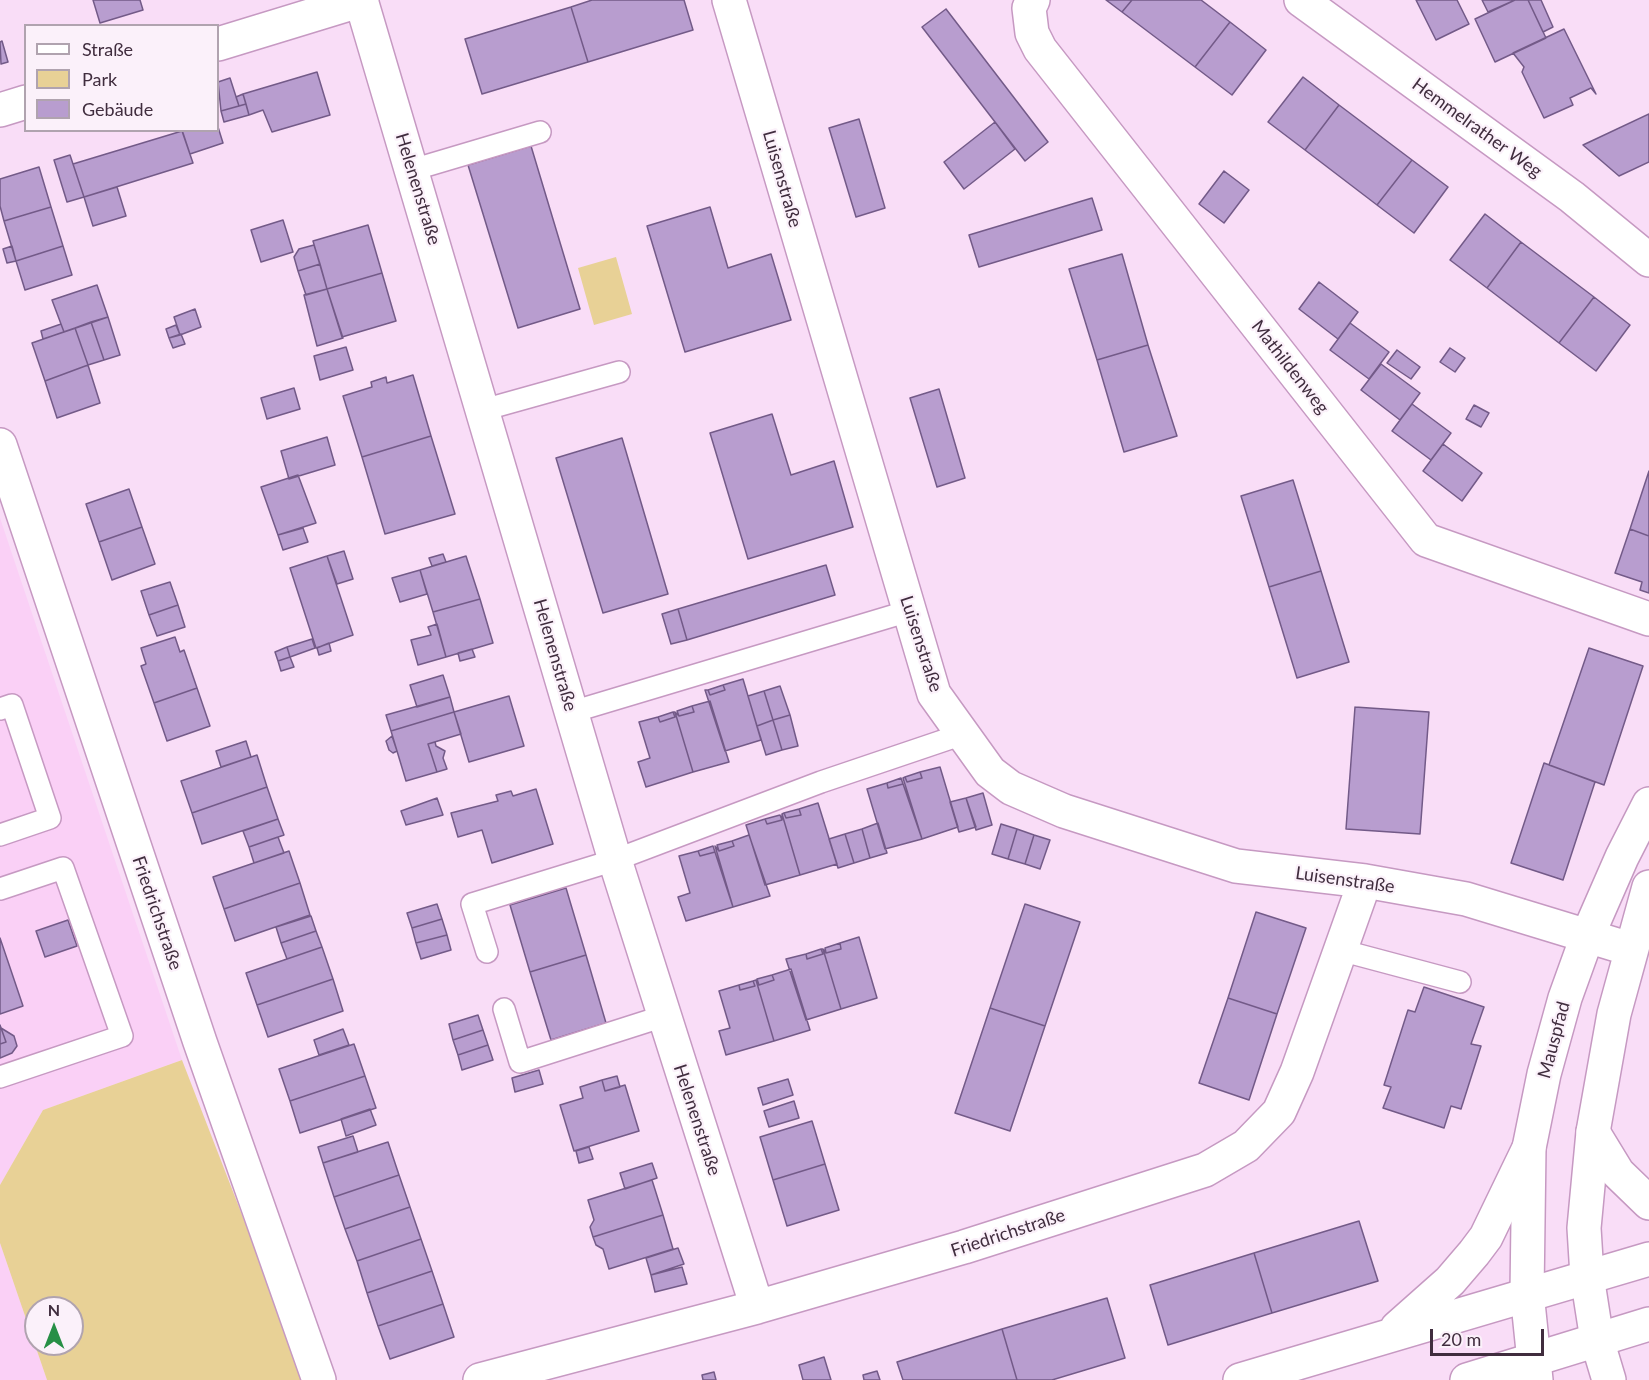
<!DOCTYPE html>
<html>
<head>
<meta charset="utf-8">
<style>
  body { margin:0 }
  #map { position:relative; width:1649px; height:1380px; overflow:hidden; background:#f9ddf7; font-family:Lato,sans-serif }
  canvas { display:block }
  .legend { position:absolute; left:24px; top:24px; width:195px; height:108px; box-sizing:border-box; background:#fbf1fa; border:2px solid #b0a3af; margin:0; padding:8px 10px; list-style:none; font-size:18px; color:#402d3e }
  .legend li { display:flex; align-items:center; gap:12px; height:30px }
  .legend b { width:30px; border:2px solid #b0a3af }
  .north { position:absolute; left:24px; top:1296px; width:60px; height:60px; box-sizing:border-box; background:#fbf1fa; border:2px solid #b0a3af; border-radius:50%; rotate:0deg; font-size:16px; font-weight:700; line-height:24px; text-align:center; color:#402d3e }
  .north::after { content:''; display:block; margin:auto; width:21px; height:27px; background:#278f46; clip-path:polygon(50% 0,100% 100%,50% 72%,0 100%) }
  .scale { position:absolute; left:1430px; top:1329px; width:114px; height:27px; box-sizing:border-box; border:3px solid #402d3e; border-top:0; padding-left:8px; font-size:18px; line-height:21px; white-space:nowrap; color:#402d3e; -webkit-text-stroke:4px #fbf1fa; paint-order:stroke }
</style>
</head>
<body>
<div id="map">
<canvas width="1649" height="1380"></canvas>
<ul class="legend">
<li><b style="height:8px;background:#fff"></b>Straße</li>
<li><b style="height:16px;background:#e8d196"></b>Park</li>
<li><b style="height:16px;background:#b89dcf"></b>Gebäude</li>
</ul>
<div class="north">N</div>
<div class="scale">20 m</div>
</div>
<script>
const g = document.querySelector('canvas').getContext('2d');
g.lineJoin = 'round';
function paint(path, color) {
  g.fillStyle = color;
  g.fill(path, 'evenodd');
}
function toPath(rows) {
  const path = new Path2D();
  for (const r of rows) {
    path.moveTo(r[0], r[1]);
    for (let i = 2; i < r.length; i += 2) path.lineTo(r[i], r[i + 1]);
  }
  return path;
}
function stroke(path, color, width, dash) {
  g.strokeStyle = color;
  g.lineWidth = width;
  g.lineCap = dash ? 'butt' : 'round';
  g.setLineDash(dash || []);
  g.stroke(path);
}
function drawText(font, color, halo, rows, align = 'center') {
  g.font = font + ' Lato,sans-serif';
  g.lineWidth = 4.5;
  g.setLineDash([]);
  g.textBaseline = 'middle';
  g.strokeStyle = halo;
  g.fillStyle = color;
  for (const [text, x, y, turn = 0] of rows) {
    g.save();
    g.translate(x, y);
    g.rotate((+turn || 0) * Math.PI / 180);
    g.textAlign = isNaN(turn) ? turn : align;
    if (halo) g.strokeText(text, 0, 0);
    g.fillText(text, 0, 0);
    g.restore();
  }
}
const built = toPath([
  [0,518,182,1060,43,1110,0,1185],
  [0,1243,47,1380,0,1380]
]);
const green = toPath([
  [616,257,632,314,594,325,578,268],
  [182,1060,306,1380,47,1380,0,1243,0,1185,43,1110],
  [36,1308,72,1308,72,1344,36,1344]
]);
const building = toPath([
  [93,0,140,0,143,10,100,23,93,0],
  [592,0,684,0,693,30,588,62,571,7,592,0],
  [1106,0,1132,0,1122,12,1106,0],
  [1132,0,1201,0,1230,22,1195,67,1122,12,1132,0],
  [1416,0,1457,0,1469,24,1436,40,1416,0],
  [1482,0,1515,0,1488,12,1482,0],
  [1515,0,1528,0,1546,38,1495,62,1475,19,1515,0],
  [1528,0,1541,0,1553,27,1543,32,1528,0],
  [571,7,588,62,482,94,465,39,571,7],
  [946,9,1048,142,1025,161,922,27,946,9],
  [1230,22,1266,50,1232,95,1195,67,1230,22],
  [1564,29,1596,94,1591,88,1570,98,1573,105,1544,118,1522,72,1524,67,1513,53,1564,29],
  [2,41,8,62,1,64,0,42,2,41],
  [317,72,330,115,272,132,263,110,249,115,243,94,317,72],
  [1303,77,1339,105,1305,150,1268,122,1303,77],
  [230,78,239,106,221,111,218,82,230,78],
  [243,94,246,104,239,106,236,97,243,94],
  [246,104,249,115,224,122,221,111,246,104],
  [1339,105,1412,160,1377,205,1305,150,1339,105],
  [1649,114,1649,162,1619,176,1583,145,1649,114],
  [859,119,885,208,856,217,829,128,859,119],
  [995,122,1015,149,964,189,944,162,995,122],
  [218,127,223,143,190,154,182,130,218,130,218,127],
  [182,131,193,163,84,197,73,164,182,131],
  [531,146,580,309,518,328,468,165,531,146],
  [70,155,84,197,67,202,54,160,70,155],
  [1412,160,1448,187,1414,233,1377,205,1412,160],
  [39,167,51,207,4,221,0,206,0,179,39,167],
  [1224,171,1249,190,1224,223,1199,204,1224,171],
  [117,187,126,216,93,226,84,197,117,187],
  [1092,198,1102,230,979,267,969,235,1092,198],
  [51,207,63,246,16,261,4,221,51,207],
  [710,207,728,268,771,254,791,320,685,352,647,226,710,207],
  [1485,214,1521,242,1487,288,1450,260,1485,214],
  [283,220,293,252,261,262,251,230,283,220],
  [368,225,382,273,327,289,313,241,368,225],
  [1521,242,1594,297,1559,343,1487,288,1521,242],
  [314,245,320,264,298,271,294,257,299,249,314,245],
  [12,246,16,261,7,263,3,249,12,246],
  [63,246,72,275,25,290,16,261,63,246],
  [1122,254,1148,345,1097,360,1069,269,1122,254],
  [320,264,327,289,306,295,298,271,320,264],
  [382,273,396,321,342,337,327,289,382,273],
  [1319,282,1358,312,1338,339,1299,309,1319,282],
  [97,285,108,317,64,332,52,300,97,285],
  [327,289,343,338,317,346,304,295,327,289],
  [1594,297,1630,325,1596,371,1559,343,1594,297],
  [195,309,201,327,180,335,174,317,195,309],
  [108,317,120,355,104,360,91,322,108,317],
  [91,322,104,360,88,365,75,328,91,322],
  [1350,323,1389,352,1369,379,1330,350,1350,323],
  [61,324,64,332,43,339,41,331,61,324],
  [176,325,180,335,169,338,166,329,176,325],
  [75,328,88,365,45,381,32,343,75,328],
  [181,334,185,344,173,348,169,338,181,334],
  [1148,345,1177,436,1124,452,1097,360,1148,345],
  [346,347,353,370,320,380,314,356,346,347],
  [1450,348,1465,358,1455,372,1440,362,1450,348],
  [1397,350,1420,367,1411,379,1387,363,1397,350],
  [1381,364,1420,393,1400,420,1361,390,1381,364],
  [88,365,100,403,57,418,45,381,88,365],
  [413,375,431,436,362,457,343,396,372,387,371,382,386,377,387,383,413,375],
  [294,388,300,409,267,419,261,398,294,388],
  [939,389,965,478,937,487,910,398,939,389],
  [1412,404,1451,433,1431,460,1392,431,1412,404],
  [1474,405,1489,413,1481,427,1466,419,1474,405],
  [772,414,791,475,834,461,853,527,748,559,710,433,772,414],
  [431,436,455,514,385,534,362,457,431,436],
  [327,437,335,465,289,479,281,451,327,437],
  [622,438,668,594,603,613,556,458,622,438],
  [1443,444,1482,473,1462,501,1423,471,1443,444],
  [1649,471,1649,536,1630,529,1649,471],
  [298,475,316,523,278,535,261,487,298,475],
  [1293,480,1321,571,1269,587,1241,496,1293,480],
  [129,489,142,527,99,542,86,504,129,489],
  [142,527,155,564,112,580,99,542,142,527],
  [303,528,308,542,283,550,278,535,303,528],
  [1630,529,1649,536,1649,593,1640,590,1642,582,1615,573,1630,529],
  [344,551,353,579,337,584,327,556,344,551],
  [443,554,446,562,432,566,429,558,443,554],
  [327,556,353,635,316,648,290,568,327,556],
  [466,556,480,599,433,612,420,570,466,556],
  [826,565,835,595,687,640,678,609,826,565],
  [420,570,427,594,400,602,392,578,420,570],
  [1321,571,1349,662,1297,678,1269,587,1321,571],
  [170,582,178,605,149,615,141,591,170,582],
  [480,599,493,643,446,657,433,612,480,599],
  [178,605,185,627,157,636,149,615,178,605],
  [678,609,687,640,671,644,662,614,678,609],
  [437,624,446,657,418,665,411,640,431,635,428,627,437,624],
  [175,637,180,652,184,650,197,688,154,703,141,666,146,664,141,648,175,637],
  [312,639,315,648,290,657,287,647,312,639],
  [329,643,331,651,319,655,317,648,329,643],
  [287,647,290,657,278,661,275,652,287,647],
  [1589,648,1643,666,1604,785,1549,765,1589,648],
  [472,649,475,657,460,661,458,653,472,649],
  [290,657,294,667,281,671,278,661,290,657],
  [443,675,450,697,417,707,410,685,443,675],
  [743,679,761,740,725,751,705,690,708,690,710,695,725,690,723,685,743,679],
  [723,685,725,690,710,695,708,690,723,685],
  [780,686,790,715,773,720,764,691,780,686],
  [197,688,210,726,167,741,154,703,197,688],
  [764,691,773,720,757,726,748,696,764,691],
  [509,696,524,746,469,762,454,712,509,696],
  [450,697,454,712,391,731,386,715,450,697],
  [710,701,729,762,693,772,675,712,679,716,694,712,692,706,710,701],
  [692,706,694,712,679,716,677,711,692,706],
  [1355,707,1429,712,1420,834,1346,829,1355,707],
  [454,712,461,734,428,744,437,772,406,781,391,731,454,712],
  [673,712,675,712,693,772,646,787,638,762,650,758,639,722,658,717,660,722,675,717,673,712],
  [673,712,675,717,660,722,658,717,673,712],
  [790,715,798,746,782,750,773,720,790,715],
  [773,720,782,750,766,755,757,726,773,720],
  [392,736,397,751,393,753,389,750,386,741,392,736],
  [246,741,251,757,221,767,216,751,246,741],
  [435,742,436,746,445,751,443,758,447,769,437,772,428,744,435,742],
  [257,755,267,787,192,813,181,781,257,755],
  [1544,763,1595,782,1563,880,1511,863,1544,763],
  [940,767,958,827,922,839,903,778,905,777,907,782,922,778,920,772,940,767],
  [920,772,922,778,907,782,905,777,920,772],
  [901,778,922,839,885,849,867,789,887,783,888,788,903,784,901,778],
  [901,778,903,784,888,788,887,783,901,778],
  [267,787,278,819,202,844,192,813,267,787],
  [536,789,553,844,492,863,482,830,458,837,451,813,498,801,496,795,511,791,513,796,536,789],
  [983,793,992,825,976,830,966,798,983,793],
  [437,798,443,815,406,825,401,811,437,798],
  [966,798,976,827,959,832,950,802,966,798],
  [818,803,837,864,800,875,782,814,784,813,786,818,801,815,799,809,818,803],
  [799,809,801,815,786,818,784,813,799,809],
  [782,814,800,875,765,885,746,825,765,819,767,824,782,820,782,814],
  [780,815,782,820,767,824,765,819,780,815],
  [278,819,284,835,249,847,243,831,278,819],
  [878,823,887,853,870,858,862,829,878,823],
  [1001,824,1017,829,1008,859,992,854,1001,824],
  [862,829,870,858,854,863,845,834,862,829],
  [1017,829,1034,835,1025,864,1008,859,1017,829],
  [845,834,854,863,838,868,829,839,845,834],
  [749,835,770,896,733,907,715,846,719,851,734,846,732,841,749,835],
  [1034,835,1050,840,1040,869,1025,864,1034,835],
  [278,837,284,853,254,863,249,847,278,837],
  [732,841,734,846,719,851,717,845,732,841],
  [713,846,733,907,686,921,678,897,690,893,679,856,698,851,700,856,715,852,713,846],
  [713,846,715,852,700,856,698,851,713,846],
  [289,851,300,883,224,909,213,877,289,851],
  [300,883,310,915,235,941,224,909,300,883],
  [566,888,586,955,530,972,510,905,566,888],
  [437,904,442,919,412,928,407,913,437,904],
  [1025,904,1080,922,1045,1026,990,1008,1025,904],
  [1256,912,1306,928,1277,1014,1228,998,1256,912],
  [311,916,316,931,281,943,276,927,311,916],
  [442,919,447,935,416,943,412,928,442,919],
  [68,920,77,946,45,957,36,931,68,920],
  [316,931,322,947,287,959,281,943,316,931],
  [447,935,451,950,421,959,416,943,447,935],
  [859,937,877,998,841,1009,823,949,826,953,841,949,840,943,859,937],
  [0,938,23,1006,0,1014,0,938],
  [840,943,841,949,826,953,825,948,840,943],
  [322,947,333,979,257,1005,246,973,322,947],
  [821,949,823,949,841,1009,806,1020,786,959,806,954,807,959,823,954,821,949],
  [821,949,823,954,807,959,806,954,821,949],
  [586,955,606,1023,551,1040,530,972,586,955],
  [791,969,810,1030,774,1041,756,980,759,985,774,980,772,975,791,969],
  [772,975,774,980,759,985,757,979,772,975],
  [333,979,343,1011,268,1037,257,1005,333,979],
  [756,980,774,1041,726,1055,719,1031,730,1028,719,991,739,985,740,990,755,986,753,981,756,980],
  [753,981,755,986,740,990,739,985,753,981],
  [1424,987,1484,1007,1471,1044,1481,1046,1461,1109,1451,1106,1444,1128,1383,1108,1391,1087,1384,1085,1408,1010,1415,1012,1424,987],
  [1228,998,1277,1014,1249,1100,1199,1083,1228,998],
  [990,1008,1045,1026,1010,1131,955,1113,990,1008],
  [478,1015,483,1030,453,1040,449,1024,478,1015],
  [0,1025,6,1042,0,1044,0,1025],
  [1,1028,14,1036,17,1046,12,1053,0,1058,0,1044,6,1042,1,1028],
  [343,1029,349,1045,319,1055,314,1040,343,1029],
  [483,1030,488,1045,458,1055,453,1040,483,1030],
  [354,1044,365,1076,290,1101,279,1069,354,1044],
  [488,1045,493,1060,462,1070,458,1055,488,1045],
  [539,1070,543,1084,515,1092,512,1078,539,1070],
  [365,1076,376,1108,300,1133,290,1101,365,1076],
  [617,1076,620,1087,605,1091,602,1080,617,1076],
  [788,1079,793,1095,763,1105,758,1088,788,1079],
  [602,1080,605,1091,625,1085,639,1131,574,1151,560,1105,583,1098,580,1087,602,1080],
  [794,1101,799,1118,769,1127,764,1111,794,1101],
  [370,1109,376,1125,346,1136,341,1119,370,1109],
  [812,1121,825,1164,773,1180,760,1137,812,1121],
  [353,1136,358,1152,323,1163,318,1147,353,1136],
  [388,1142,399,1175,334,1197,323,1163,388,1142],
  [589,1147,593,1159,579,1163,576,1151,589,1147],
  [652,1163,657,1178,625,1189,620,1173,652,1163],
  [825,1164,839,1210,787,1226,773,1180,825,1164],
  [399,1175,410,1207,345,1229,334,1197,399,1175],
  [652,1180,663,1215,593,1237,590,1227,594,1220,588,1200,652,1180],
  [410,1207,421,1239,357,1261,345,1229,410,1207],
  [663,1215,673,1249,609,1269,603,1249,596,1245,593,1237,663,1215],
  [1359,1221,1378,1281,1272,1313,1254,1253,1359,1221],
  [421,1239,432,1271,367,1293,357,1261,421,1239],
  [678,1248,684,1264,651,1275,646,1258,678,1248],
  [1254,1253,1272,1313,1168,1345,1150,1285,1254,1253],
  [682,1267,687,1284,655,1292,651,1275,682,1267],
  [432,1271,443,1304,378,1326,367,1293,432,1271],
  [1107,1298,1125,1358,1052,1380,1017,1380,1002,1329,1107,1298],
  [443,1304,454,1337,390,1359,378,1326,443,1304],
  [1002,1329,1017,1380,903,1380,897,1362,1002,1329],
  [824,1357,831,1380,803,1380,799,1365,824,1357],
  [877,1371,880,1380,864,1380,863,1375,877,1371],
  [714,1372,716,1380,703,1380,702,1375,714,1372]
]);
const service = toPath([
  [412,170,540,132],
  [483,410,619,372],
  [0,709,12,705,50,818,0,835],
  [572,712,909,611],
  [0,889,63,868,122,1036,0,1077],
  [1340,950,1460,982],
  [487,952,472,904,615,860,821,782,963,734],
  [504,1009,520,1062,664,1016]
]);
const minor = toPath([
  [361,0,615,860,757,1307],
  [729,0,934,694,990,772,1011,788,1064,811,1236,866,1365,881,1466,899,1630,949],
  [1033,0,1029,8,1032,33,1040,49,1426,540,1649,619],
  [1301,0,1572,197,1649,260],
  [218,44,362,0],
  [0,110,26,102],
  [0,445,200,1042,319,1380],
  [1587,1276,1584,1228,1593,1132,1614,1014,1649,887],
  [1527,1293,1529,1148,1544,1074,1565,998,1587,937,1622,857,1649,804],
  [480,1380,757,1307,964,1247,1205,1170,1246,1146,1279,1112,1297,1072,1365,881]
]);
const tertiary = toPath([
  [1587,1276,1597,1340,1609,1380],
  [1527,1293,1536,1380]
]);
const secondary = toPath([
  [1593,1132,1618,1173,1649,1203],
  [1397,1328,1450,1281,1474,1253,1486,1237,1529,1148],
  [1240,1380,1649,1259],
  [1467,1380,1649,1324]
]);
const streetNames = [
  ["Hemmelrather Weg",1477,128,36],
  ["Luisenstraße",782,179,74],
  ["Helenenstraße",418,189,73],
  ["Mathildenweg",1290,367,52],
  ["Luisenstraße",921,644,72],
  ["Helenenstraße",555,655,74],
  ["Luisenstraße",1345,880,8],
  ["Friedrichstraße",157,913,71],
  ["Mauspfad",1554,1040,-75],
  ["Helenenstraße",697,1120,72],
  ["Friedrichstraße",1008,1233,-18]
];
paint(built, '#fad0f6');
paint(green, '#e8d196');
paint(building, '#b89dcf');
stroke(building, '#735a88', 1.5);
stroke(service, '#c699c2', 24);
stroke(minor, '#c699c2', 36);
stroke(tertiary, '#c699c2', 36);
stroke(secondary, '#c699c2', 36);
stroke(service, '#fff', 21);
stroke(minor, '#fff', 33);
stroke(tertiary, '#fff', 33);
stroke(secondary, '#fff', 33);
drawText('18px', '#402d3e', '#fbf1fa', streetNames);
</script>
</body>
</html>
